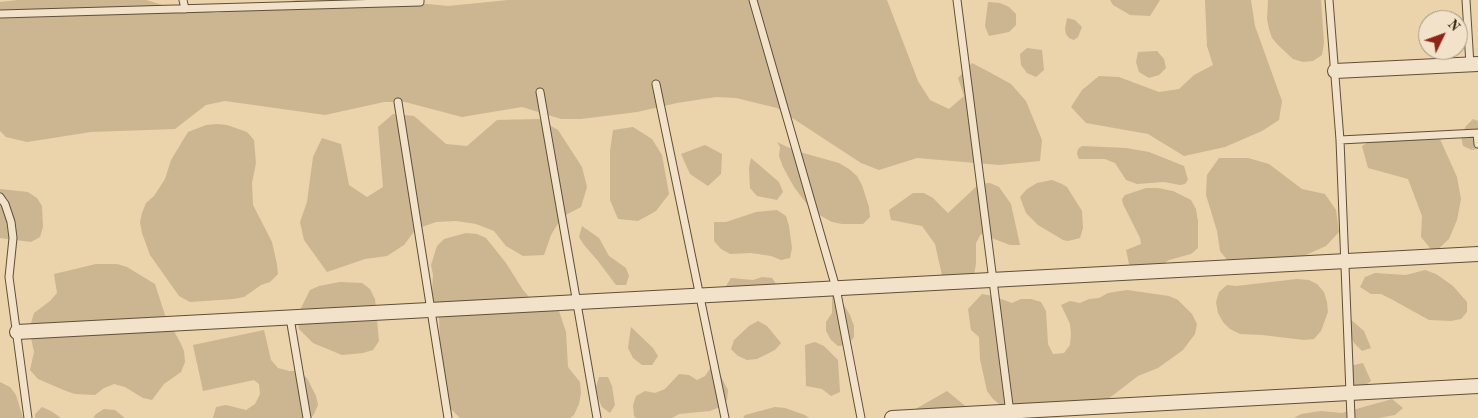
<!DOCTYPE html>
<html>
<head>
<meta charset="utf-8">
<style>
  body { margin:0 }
  #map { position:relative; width:1478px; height:418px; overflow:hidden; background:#ebd3ac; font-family:"Old Standard TT",serif }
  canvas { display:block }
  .north { position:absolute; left:1418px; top:10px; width:50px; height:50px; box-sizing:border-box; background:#f2e2c9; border:1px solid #a5967f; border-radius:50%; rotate:48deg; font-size:14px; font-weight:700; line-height:20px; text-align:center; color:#322310 }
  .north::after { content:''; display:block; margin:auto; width:18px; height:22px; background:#8f2418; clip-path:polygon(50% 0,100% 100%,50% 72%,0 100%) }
</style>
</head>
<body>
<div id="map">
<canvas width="1478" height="418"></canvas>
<div class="north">N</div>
</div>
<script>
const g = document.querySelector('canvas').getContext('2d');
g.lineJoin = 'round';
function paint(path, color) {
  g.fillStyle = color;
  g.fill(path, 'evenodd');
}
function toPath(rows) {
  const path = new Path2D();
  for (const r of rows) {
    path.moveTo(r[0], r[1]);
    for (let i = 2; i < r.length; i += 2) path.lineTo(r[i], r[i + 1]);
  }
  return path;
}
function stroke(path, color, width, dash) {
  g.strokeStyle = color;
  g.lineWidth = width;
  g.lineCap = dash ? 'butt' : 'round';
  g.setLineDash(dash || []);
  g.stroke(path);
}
const green = toPath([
  [18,0,146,0,176,9,217,13,297,0,387,0,448,6,508,0,887,0,918,81,930,100,949,109,964,96,958,78,972,63,991,73,1011,84,1026,101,1042,140,1040,161,999,165,917,158,879,170,861,163,777,108,736,98,716,97,677,103,637,112,581,119,561,119,522,107,462,117,405,102,384,102,325,115,225,101,206,105,175,129,91,132,27,142,6,137,0,131,0,2],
  [1110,0,1160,0,1150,16,1130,15,1113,5],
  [1205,0,1251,0,1255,26,1282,101,1279,120,1262,131,1225,147,1184,156,1148,134,1086,123,1071,107,1082,90,1099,76,1119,77,1159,92,1179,89,1194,75,1213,65,1207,46],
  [1268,0,1321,0,1324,43,1322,55,1313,61,1303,62,1293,59,1279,46,1272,38,1269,29,1267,19],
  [988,2,1000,3,1009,7,1016,14,1016,25,1009,32,989,36,985,26],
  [1067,18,1075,20,1082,27,1078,37,1074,40,1069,38,1066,34,1065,29],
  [1027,48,1042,50,1044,70,1036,77,1027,73,1021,65,1020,54],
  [1157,51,1164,59,1166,68,1159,75,1149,78,1139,72,1136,62,1138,52],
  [393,114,414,116,446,144,467,146,497,120,539,119,558,130,582,167,587,187,581,207,562,217,551,235,544,255,523,256,506,246,494,231,476,224,456,221,436,222,416,229,404,245,387,256,365,259,327,272,304,240,300,222,307,202,313,157,322,138,341,144,349,185,367,197,383,187,378,127],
  [1473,119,1478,121,1478,149,1472,150,1463,146,1461,136,1466,126],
  [217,124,227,125,247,132,254,140,256,163,252,183,253,205,272,242,277,264,278,274,270,282,261,285,244,297,233,299,190,302,179,296,150,255,142,233,140,222,142,213,146,203,154,196,165,179,171,160,188,132,206,125],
  [633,127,652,139,662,155,669,194,656,211,638,221,618,219,610,200,610,151,613,130],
  [1421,133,1440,139,1457,177,1461,199,1457,220,1449,239,1434,253,1421,237,1422,216,1408,179,1368,168,1362,146,1380,135],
  [777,142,796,151,839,163,849,169,857,176,862,185,869,207,870,217,863,224,842,224,832,222,812,211,794,187,783,167,779,156,780,147],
  [705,145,722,154,721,174,708,186,690,174,681,154],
  [1082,146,1126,148,1149,152,1184,166,1188,180,1185,184,1180,185,1164,182,1137,184,1126,180,1115,163,1105,159,1079,159,1077,154,1078,149],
  [751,158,779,182,783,192,777,200,757,196,750,188,749,168],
  [1219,158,1248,158,1269,164,1302,189,1325,194,1336,210,1339,232,1326,246,1270,271,1232,266,1220,251,1217,231,1206,195,1207,175],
  [1052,180,1062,184,1067,187,1082,211,1083,228,1080,238,1068,241,1063,240,1038,225,1026,213,1020,197,1027,189,1037,183],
  [990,183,999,187,1011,204,1020,245,1010,245,981,234,976,243,976,264,974,275,947,286,942,275,935,244,922,226,891,220,889,210,913,193,924,193,933,198,948,213,979,184],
  [1146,188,1158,188,1173,191,1191,200,1196,209,1198,221,1198,248,1191,254,1169,260,1152,272,1131,269,1129,264,1126,250,1141,244,1140,238,1123,204,1122,199,1125,195],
  [0,189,28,192,37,198,42,206,43,227,40,237,31,242,0,238],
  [777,210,786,216,789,226,792,248,790,258,781,260,771,256,751,253,730,254,721,249,714,241,714,222,726,222,756,212],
  [582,226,599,238,609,256,626,268,629,276,626,285,616,285,598,261,584,245,579,237],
  [466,233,477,234,486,238,506,263,523,290,530,298,550,306,559,311,566,332,568,367,580,382,581,393,579,404,574,415,570,418,460,418,446,404,441,373,439,318,431,306,433,275,431,265,437,246,444,239],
  [96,264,117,264,127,267,155,284,165,315,180,342,184,351,185,362,181,372,164,384,152,400,143,398,125,387,114,384,104,388,95,395,75,394,66,391,38,379,30,370,34,352,30,333,31,323,34,313,50,301,57,293,54,274],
  [1425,270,1436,274,1453,286,1467,302,1467,312,1461,319,1451,321,1429,320,1391,299,1381,294,1371,294,1360,287,1365,277,1375,273,1406,275],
  [762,277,772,278,778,287,774,296,764,299,753,299,733,293,726,286,731,278,753,280],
  [1297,279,1309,280,1317,284,1324,292,1327,302,1328,312,1321,331,1314,339,1304,340,1262,335,1240,334,1230,329,1223,322,1218,313,1216,302,1219,292,1227,285,1236,286],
  [340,282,362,283,370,289,375,299,379,341,373,350,363,353,342,355,313,343,299,329,298,318,301,308,310,290,319,286],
  [832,290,839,297,850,315,854,326,854,337,848,345,838,346,831,340,826,331,826,322,832,313],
  [1127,290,1169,296,1178,300,1192,314,1197,324,1195,334,1183,350,1158,368,1138,376,1103,403,1009,412,993,399,987,391,980,359,979,337,971,330,968,309,982,294,993,296,1012,303,1021,299,1031,299,1041,302,1046,311,1048,344,1053,354,1064,353,1070,345,1071,334,1070,324,1061,305,1070,301,1080,303,1089,299,1099,298,1108,293],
  [1349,318,1364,331,1371,348,1362,351,1354,343,1345,324],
  [758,321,767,326,781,343,775,350,757,359,747,360,738,356,731,349,734,340,749,326],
  [631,327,653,348,658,356,652,365,642,365,633,358,628,348],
  [264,330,271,360,278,368,289,371,299,371,307,378,316,396,318,405,314,414,311,418,213,418,216,407,226,405,246,410,255,404,260,394,259,384,254,380,203,391,193,345],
  [815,342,824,346,838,360,840,392,831,396,822,389,806,386,805,345],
  [1363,363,1371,381,1363,387,1353,386,1349,366],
  [711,367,719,373,728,390,727,400,720,407,710,411,679,414,672,418,636,418,634,416,633,405,636,396,645,391,655,393,665,389,679,374,689,375,697,380,705,376],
  [599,377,608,377,612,386,615,405,610,413,602,407,598,398,596,387],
  [0,382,10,387,16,395,23,418,0,418],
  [947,391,980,418,912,411],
  [1392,399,1403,408,1395,415,1379,418,1294,418,1301,414,1321,411,1342,413],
  [42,407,51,411,61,418,35,418,35,414],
  [775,407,785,408,805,415,809,418,743,418,745,415],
  [104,409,115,410,125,418,93,418,96,414]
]);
const lane = toPath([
  [183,0,185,9],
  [753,0,836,288,861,418],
  [957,0,1010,413],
  [1329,0,1340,140,1351,418],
  [1466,0,1470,65],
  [0,14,420,2,420,0],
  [656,84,725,418],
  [540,92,597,418],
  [398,102,448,418],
  [1477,133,1478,144],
  [1340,140,1478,133],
  [0,197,5,204,11,222,13,238,9,277,28,418],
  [290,318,307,418]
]);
const street = toPath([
  [1335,71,1478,64],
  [17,332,1478,254],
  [892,418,1478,386]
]);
paint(green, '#ccb591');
stroke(lane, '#604f37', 9);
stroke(street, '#604f37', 16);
stroke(lane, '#f2e2c9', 7);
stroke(street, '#f2e2c9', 14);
</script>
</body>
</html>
